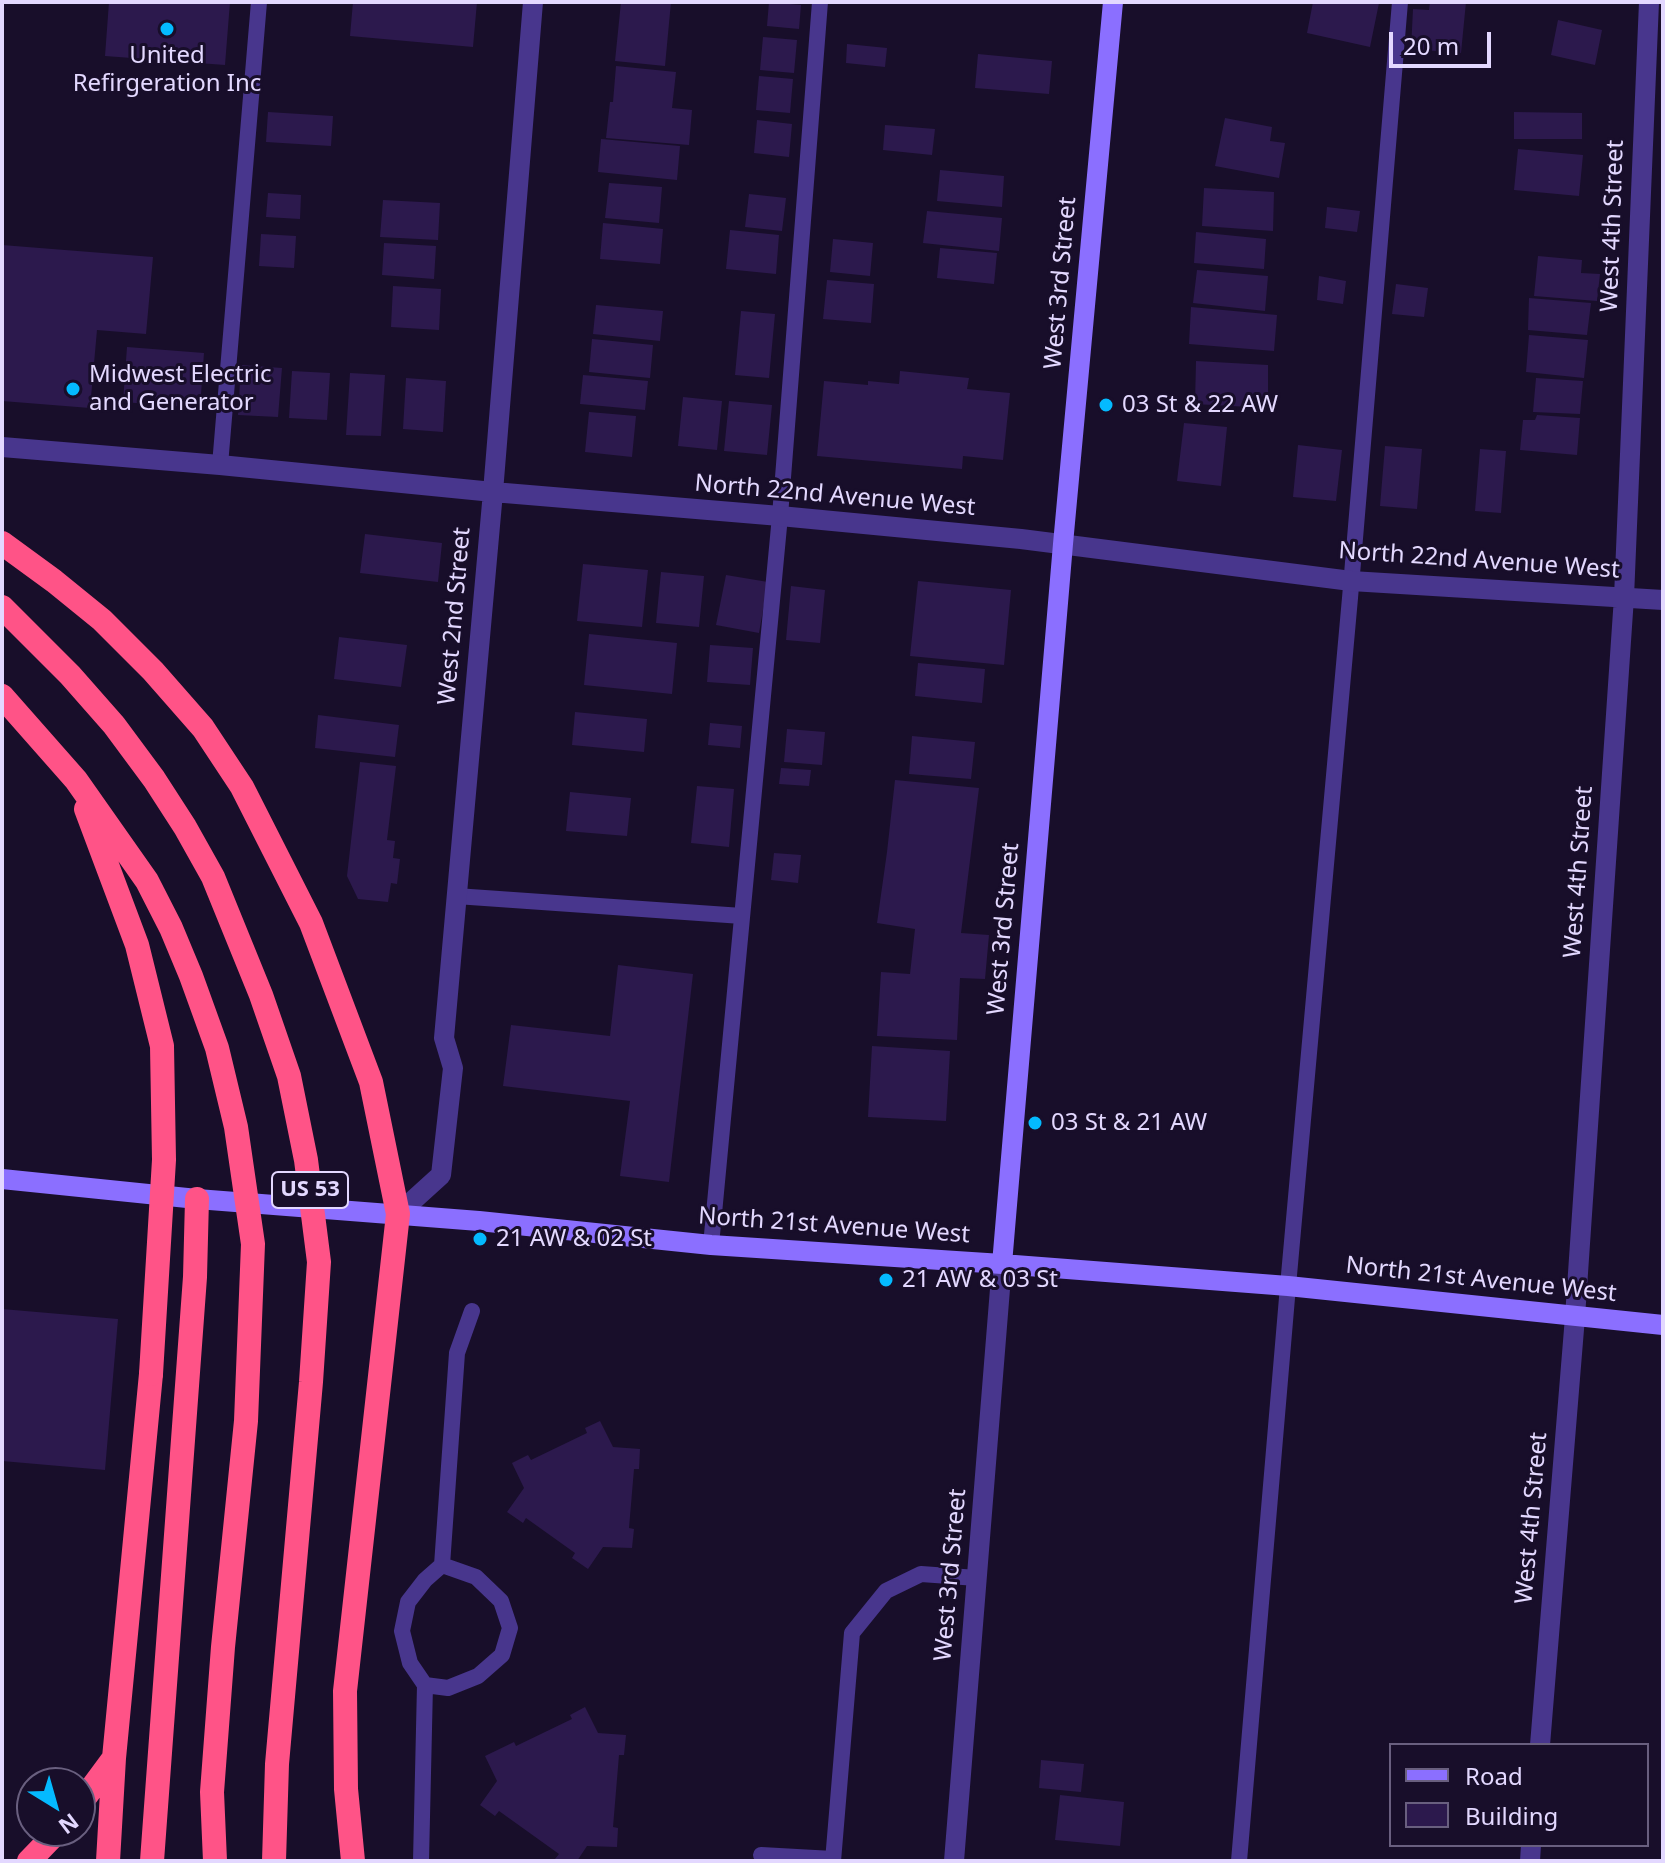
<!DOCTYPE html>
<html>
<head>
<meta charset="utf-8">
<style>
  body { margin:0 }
  #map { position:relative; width:1665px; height:1863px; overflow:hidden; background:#180e2a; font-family:"Noto Sans",sans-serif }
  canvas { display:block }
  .frame { position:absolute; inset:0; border:4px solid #e3d8ff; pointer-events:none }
  .legend { position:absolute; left:1389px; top:1743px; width:260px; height:104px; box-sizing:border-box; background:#180e2a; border:2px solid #695f7f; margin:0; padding:10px 14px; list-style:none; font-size:24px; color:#e3d8ff }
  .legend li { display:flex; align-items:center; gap:16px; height:40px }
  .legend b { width:40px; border:2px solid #695f7f }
  .north { position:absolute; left:16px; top:1767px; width:80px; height:80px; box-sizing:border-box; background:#180e2a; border:2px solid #695f7f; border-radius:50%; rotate:143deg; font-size:22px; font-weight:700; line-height:32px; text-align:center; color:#e3d8ff }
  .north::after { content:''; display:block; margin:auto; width:28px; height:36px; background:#04baff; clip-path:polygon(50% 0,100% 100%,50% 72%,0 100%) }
  .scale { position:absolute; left:1389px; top:32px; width:102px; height:36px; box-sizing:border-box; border:4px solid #e3d8ff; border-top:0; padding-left:10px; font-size:24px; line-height:28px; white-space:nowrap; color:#e3d8ff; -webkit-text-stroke:6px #180e2a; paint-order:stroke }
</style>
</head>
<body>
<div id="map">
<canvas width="1665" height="1863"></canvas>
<div class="frame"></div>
<ul class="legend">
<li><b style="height:10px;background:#8b6fff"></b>Road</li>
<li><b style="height:22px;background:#2c194d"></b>Building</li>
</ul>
<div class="north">N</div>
<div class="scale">20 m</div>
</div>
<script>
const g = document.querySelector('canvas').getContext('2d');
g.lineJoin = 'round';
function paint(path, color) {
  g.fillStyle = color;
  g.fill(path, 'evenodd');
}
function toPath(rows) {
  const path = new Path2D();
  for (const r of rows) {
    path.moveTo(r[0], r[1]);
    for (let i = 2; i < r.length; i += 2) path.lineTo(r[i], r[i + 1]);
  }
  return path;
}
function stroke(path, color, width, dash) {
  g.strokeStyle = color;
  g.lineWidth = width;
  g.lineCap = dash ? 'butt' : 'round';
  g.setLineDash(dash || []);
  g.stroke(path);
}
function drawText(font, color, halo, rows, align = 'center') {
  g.font = font + ' "Noto Sans",sans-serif';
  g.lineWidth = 6;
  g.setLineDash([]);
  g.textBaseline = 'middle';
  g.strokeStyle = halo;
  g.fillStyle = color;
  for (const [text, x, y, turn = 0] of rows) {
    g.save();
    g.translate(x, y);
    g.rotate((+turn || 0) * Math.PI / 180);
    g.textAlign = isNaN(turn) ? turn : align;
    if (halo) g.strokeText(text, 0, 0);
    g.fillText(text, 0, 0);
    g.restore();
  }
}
const building = toPath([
  [109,2,230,2,225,65,105,56],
  [353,2,477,2,473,47,350,36],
  [621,2,671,2,665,66,615,61],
  [769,2,801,5,799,29,767,26],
  [1313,2,1379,3,1370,47,1307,33],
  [1430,2,1466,2,1461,53,1411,49,1413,9,1429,10],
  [1558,20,1602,30,1595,65,1551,55],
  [763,37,797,40,794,73,760,70],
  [847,44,887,48,885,67,846,63],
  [978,54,1052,61,1049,94,975,88],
  [616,66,676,72,672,108,692,110,689,145,606,138,610,102,613,102],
  [759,76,793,79,790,113,756,110],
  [268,112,333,116,331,146,266,142],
  [1514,112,1582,113,1582,139,1514,139],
  [1225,118,1272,127,1270,141,1285,143,1279,178,1215,166],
  [757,120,792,124,789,157,754,153],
  [885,125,935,129,932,155,883,150],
  [601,139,680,146,677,180,598,172],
  [1518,149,1583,155,1579,196,1514,190],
  [940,170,1004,176,1002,207,937,201],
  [609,183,662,187,659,223,605,218],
  [1204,188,1274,192,1273,231,1202,226],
  [268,193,301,195,300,219,266,217],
  [749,194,786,198,782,231,745,227],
  [383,200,440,203,438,240,380,237],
  [1327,207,1360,211,1357,232,1325,228],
  [927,211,1002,218,999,251,923,243],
  [603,223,663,229,660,264,600,259],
  [730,230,779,235,776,274,726,269],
  [1196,232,1266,239,1264,269,1194,263],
  [261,234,296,236,294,268,259,266],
  [833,239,873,243,870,276,830,272],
  [384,243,436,246,434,279,382,275],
  [2,245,153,257,146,334,97,330,90,408,2,401],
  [940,248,997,253,994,284,937,278],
  [1538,256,1582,260,1581,273,1600,274,1597,301,1534,296],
  [1197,270,1268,276,1265,311,1193,303],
  [1319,276,1346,281,1343,304,1317,300],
  [827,280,874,284,871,323,823,319],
  [1396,284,1428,288,1424,317,1392,314],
  [393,286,441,289,439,330,391,327],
  [1529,298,1591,303,1587,335,1528,330],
  [596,305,663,311,660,341,593,334],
  [1191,307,1277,315,1274,351,1189,344],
  [741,311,775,314,769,378,735,375],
  [1529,335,1588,340,1584,378,1526,372],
  [592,339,653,345,650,378,589,372],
  [127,347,204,353,200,408,123,402],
  [1196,361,1268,365,1268,408,1195,404],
  [241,365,282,368,278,417,238,415],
  [292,371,330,373,327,420,289,418],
  [900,371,969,378,967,389,1010,393,1003,460,963,456,962,469,817,456,824,381,868,385,868,381,899,384],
  [350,373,385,375,381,436,346,435],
  [583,375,648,381,645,410,580,404],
  [406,378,446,381,443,432,403,429],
  [1536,378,1583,381,1580,414,1533,412],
  [683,397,722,401,717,450,678,446],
  [729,401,772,405,767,455,724,451],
  [589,412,636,416,632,457,585,452],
  [1537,415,1580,418,1577,455,1520,450,1523,420,1535,420],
  [1184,423,1227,427,1221,486,1177,481],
  [1298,445,1342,450,1336,501,1293,497],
  [1385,446,1422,449,1417,509,1380,506],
  [1480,449,1506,451,1501,513,1475,511],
  [365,534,442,543,438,582,360,573],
  [583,564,648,570,642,627,577,621],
  [661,572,704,576,699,627,656,623],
  [726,575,768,582,759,633,716,625],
  [918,581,1011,590,1004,665,910,656],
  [791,586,825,590,820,643,786,640],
  [589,634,677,643,672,694,584,685],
  [339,637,407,645,401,687,334,679],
  [710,645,753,648,750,685,707,682],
  [918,663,985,669,982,703,915,696],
  [575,712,647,719,644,752,572,745],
  [318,715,399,725,395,757,315,748],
  [710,723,742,726,740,748,708,745],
  [787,729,825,732,822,765,784,762],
  [912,736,975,742,971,779,909,774],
  [360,762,396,766,387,840,395,841,393,858,400,859,397,884,391,883,388,902,358,899,347,876],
  [781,768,811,770,809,786,779,784],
  [895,780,979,788,961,933,989,935,985,979,960,978,957,1040,877,1036,881,972,910,974,915,929,877,923,887,852],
  [697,786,734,789,729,847,691,843],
  [570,792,631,798,627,836,566,831],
  [774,853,801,855,798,883,771,880],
  [618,965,693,974,669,1182,620,1176,630,1101,503,1086,511,1025,610,1036],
  [872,1046,950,1051,946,1121,868,1117],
  [2,1309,118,1319,105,1470,2,1461],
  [600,1421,613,1447,640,1449,639,1469,634,1469,629,1528,634,1529,632,1548,603,1547,588,1569,572,1558,575,1553,526,1518,523,1523,507,1512,524,1488,512,1463,528,1455,531,1460,587,1433,585,1428],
  [585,1707,598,1733,626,1735,624,1755,619,1755,613,1827,618,1828,617,1847,587,1846,577,1861,559,1861,555,1859,559,1854,499,1811,495,1816,480,1805,497,1781,485,1756,514,1742,516,1746,572,1719,570,1715],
  [1041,1760,1084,1764,1081,1792,1039,1788],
  [1060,1795,1124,1802,1120,1846,1055,1840]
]);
const lane = toPath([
  [220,465,259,2],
  [456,896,742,916],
  [711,1245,780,516,820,2],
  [442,1565,425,1580,408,1602,402,1631,410,1663,425,1685,448,1688,478,1676,502,1655,510,1628,501,1601,476,1577,442,1565,457,1353,472,1311],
  [761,1855,833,1859],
  [421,1861,425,1685],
  [833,1861,852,1633,886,1591,921,1574,977,1578],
  [1239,1861,1288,1286,1350,598,1400,2]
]);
const street = toPath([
  [2,447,220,465,493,492,780,516,1021,539,1351,581,1663,600],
  [398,1214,441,1175,453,1068,444,1038,493,492,533,2],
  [1540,1745,1575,1317,1624,597,1649,2],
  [954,1861,1002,1264],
  [1530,1861,1531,1845]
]);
const secondary = toPath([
  [2,1179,197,1199,479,1221,711,1245,1002,1264,1288,1286,1663,1325],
  [1002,1264,1063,544,1113,2]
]);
const highway = toPath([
  [2,543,54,581,102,620,153,671,203,728,242,787,311,923,371,1082,398,1214,345,1691,346,1789,353,1861],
  [80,1804,114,1758,151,1374],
  [29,1861,58,1831],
  [108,1861,114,1758],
  [152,1861,195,1277,197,1199]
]);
const highwayBridge = toPath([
  [2,607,70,675,114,725,154,779,185,827,213,877,261,995,289,1076,306,1160,319,1262,311,1382,277,1764,274,1861],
  [2,696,76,780,147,881,171,928,191,976,217,1048,236,1127,253,1244,246,1421,223,1647,212,1792,215,1861],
  [86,809,137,945,162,1046,164,1160,151,1374]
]);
const markers = [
  [167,29,8,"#04baff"],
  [73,389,8,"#04baff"],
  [1106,405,8,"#04baff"],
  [1035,1123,8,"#04baff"],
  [480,1239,8,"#04baff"],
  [886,1280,8,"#04baff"]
];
const shields = [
  [310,1190,76]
];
const shieldNames = [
  ["US 53",310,1190]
];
const poiNames = [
  ["United",167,56,"center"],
  ["Refirgeration Inc",167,84,"center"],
  ["Midwest Electric",89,375],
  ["and Generator",89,403],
  ["03 St & 22 AW",1122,405],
  ["03 St & 21 AW",1051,1123],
  ["21 AW & 02 St",496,1239],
  ["21 AW & 03 St",902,1280]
];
const streetNames = [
  ["West 4th Street",1613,226,-88],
  ["West 3rd Street",1061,283,-85],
  ["North 22nd Avenue West",835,496,5],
  ["North 22nd Avenue West",1479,561,4],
  ["West 2nd Street",455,616,-85],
  ["West 4th Street",1579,872,-86],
  ["West 3rd Street",1004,929,-85],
  ["North 21st Avenue West",834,1226,4],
  ["North 21st Avenue West",1481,1280,6],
  ["West 4th Street",1532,1518,-85],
  ["West 3rd Street",951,1575,-85]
];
paint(building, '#2c194d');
stroke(lane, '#48368d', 16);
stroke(street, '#48368d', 20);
stroke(secondary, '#8b6fff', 20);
stroke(highway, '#ff5387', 24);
stroke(highwayBridge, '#ff5387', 24);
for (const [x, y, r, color] of markers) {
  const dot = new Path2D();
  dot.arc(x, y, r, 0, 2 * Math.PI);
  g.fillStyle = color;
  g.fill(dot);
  stroke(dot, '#180e2a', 3);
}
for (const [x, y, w] of shields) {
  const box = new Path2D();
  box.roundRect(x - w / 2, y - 18, w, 36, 6);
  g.fillStyle = '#180e2a';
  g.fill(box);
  stroke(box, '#e3d8ff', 2);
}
drawText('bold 22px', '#e3d8ff', null, shieldNames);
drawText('24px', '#e3d8ff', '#180e2a', poiNames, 'left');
drawText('24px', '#e3d8ff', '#180e2a', streetNames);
</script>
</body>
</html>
